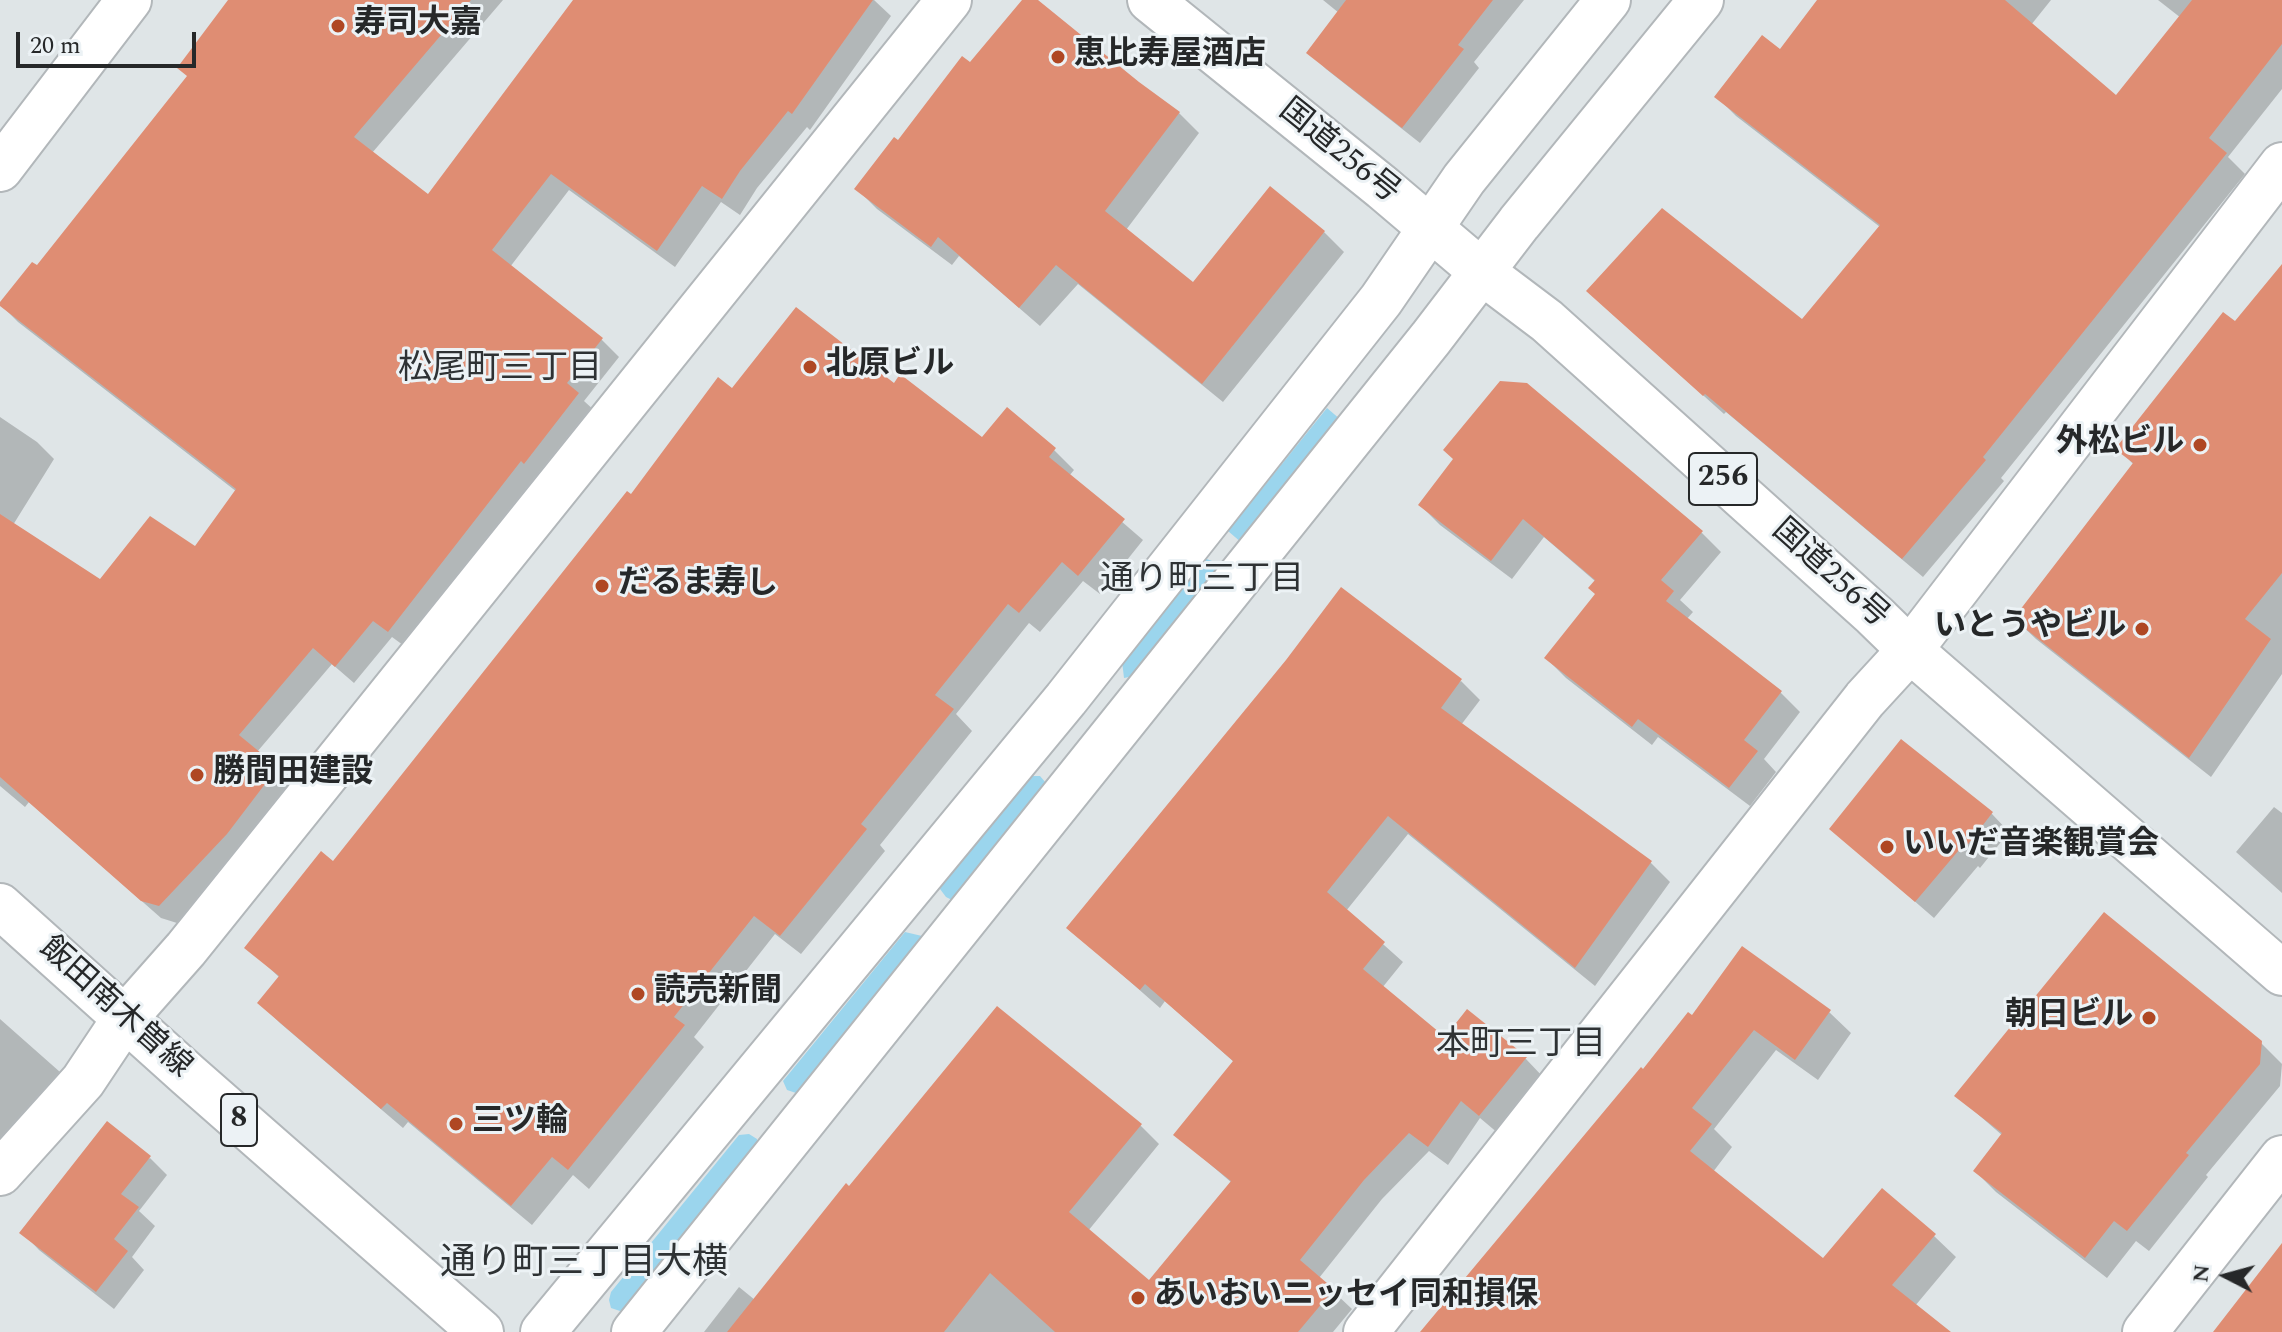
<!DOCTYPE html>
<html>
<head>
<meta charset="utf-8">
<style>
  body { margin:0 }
  #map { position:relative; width:2282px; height:1332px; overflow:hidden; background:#dfe5e7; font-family:Spectral,serif }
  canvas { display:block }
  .north { position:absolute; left:2186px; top:1236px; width:80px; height:80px; -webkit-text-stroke:6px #ecf2f5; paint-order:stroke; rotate:276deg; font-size:22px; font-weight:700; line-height:32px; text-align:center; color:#262829 }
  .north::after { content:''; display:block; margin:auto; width:28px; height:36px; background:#262829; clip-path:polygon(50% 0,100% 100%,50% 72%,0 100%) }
  .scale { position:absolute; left:16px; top:32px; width:180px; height:36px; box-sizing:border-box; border:4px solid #262829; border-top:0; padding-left:10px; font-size:24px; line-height:28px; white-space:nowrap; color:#262829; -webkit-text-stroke:6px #ecf2f5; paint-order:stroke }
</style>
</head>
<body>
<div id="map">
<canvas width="2282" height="1332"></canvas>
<div class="north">N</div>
<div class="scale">20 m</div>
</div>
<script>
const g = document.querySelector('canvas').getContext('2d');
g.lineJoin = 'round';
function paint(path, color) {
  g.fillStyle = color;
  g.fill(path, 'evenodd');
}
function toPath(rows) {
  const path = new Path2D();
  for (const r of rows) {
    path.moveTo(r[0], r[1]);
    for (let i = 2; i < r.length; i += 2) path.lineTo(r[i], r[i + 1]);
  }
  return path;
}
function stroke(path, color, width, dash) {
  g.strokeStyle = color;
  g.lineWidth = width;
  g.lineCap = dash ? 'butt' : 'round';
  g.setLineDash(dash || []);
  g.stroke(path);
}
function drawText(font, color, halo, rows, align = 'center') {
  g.font = font + ' Spectral,"Noto Sans JP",serif';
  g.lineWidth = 6;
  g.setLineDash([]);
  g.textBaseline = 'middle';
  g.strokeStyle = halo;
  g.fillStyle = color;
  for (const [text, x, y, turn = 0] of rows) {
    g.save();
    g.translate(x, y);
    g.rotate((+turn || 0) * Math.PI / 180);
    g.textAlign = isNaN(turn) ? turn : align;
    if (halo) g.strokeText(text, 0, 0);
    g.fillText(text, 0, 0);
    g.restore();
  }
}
const green = toPath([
  [1327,408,1341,420,1242,543,1228,531],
  [1204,558,1220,564,1220,574,1134,676,1124,678,1122,661],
  [1032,776,1040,776,1046,783,1044,790,957,899,952,900,946,897,940,889,941,883],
  [905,932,922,936,922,944,799,1094,787,1090,783,1081],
  [749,1134,757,1139,757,1150,626,1309,620,1311,611,1308,609,1300,611,1292,739,1135]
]);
const shadow = toPath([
  [244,0,503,0,372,153,428,197,577,0,874,0,891,16,810,130,807,127,757,188,740,215,721,202,675,267,569,190,510,267,602,340,619,357,584,401,596,412,407,648,392,637,354,683,332,664,257,752,295,786,261,834,177,923,161,918,29,802,25,807,0,786,0,417,37,442,54,459,13,525,101,582,196,549,237,492,18,322,1,305,37,268,189,77],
  [1024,0,1035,0,1138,84,1179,113,1199,133,1126,230,1193,285,1324,232,1344,252,1223,402,1078,284,1040,326,959,256,952,265,877,209,857,189,971,65],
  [1323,0,1524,0,1474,62,1479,68,1420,143,1326,69,1309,52,1339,13],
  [1820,0,2051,0,2031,25,2117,98,2181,18,2158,0,2282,0,2282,89,2228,157,2245,174,2001,478,2004,481,1923,577,1726,412,1724,414,1608,310,1803,322,1880,227,1736,116,1717,97,1781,52],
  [2282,267,2282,674,2211,777,2036,639,2015,619,2134,465,2118,448,2236,324],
  [894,386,982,440,1054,450,1074,470,1069,476,1143,540,1100,594,1083,581,1040,632,1029,623,956,714,972,731,880,845,885,851,801,954,775,934,694,1037,704,1047,589,1189,573,1175,532,1225,408,1122,403,1128,280,1023,259,1002,280,978,247,947,334,864,632,497,733,391],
  [1420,505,1702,533,1721,552,1680,600,1693,612,1686,620,1780,692,1800,712,1764,759,1776,772,1750,806,1658,737,1652,745,1566,678,1546,658,1597,594,1596,582,1544,537,1512,579,1440,525],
  [1461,681,1480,700,1461,725,1651,863,1670,882,1595,986,1408,834,1346,911,1403,962,1382,988,1445,1039,1526,1059,1544,1078,1499,1134,1480,1118,1448,1165,1429,1151,1382,1199,1319,1278,1352,1309,1333,1332,704,1332,739,1287,755,1300,850,1189,1140,1125,1159,1144,1088,1231,1150,1282,1232,1183,1176,1135,1234,1062,1165,1001,1160,1008,1069,928],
  [1902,741,1992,814,2009,832,1980,868,1978,866,1934,918,1831,829],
  [2274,807,2282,813,2282,893,2236,852],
  [1829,1012,1851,1033,1818,1080,1776,1050,1714,1129,1732,1147,1713,1172,1823,1261,1934,1236,1956,1257,1915,1306,1948,1332,1421,1332,1643,1072,1693,1018],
  [0,1019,60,1072,0,1144],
  [2261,1043,2282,1064,2280,1086,2206,1175,2208,1177,2149,1251,2136,1241,2107,1278,1996,1192,1975,1171,2003,1136,1957,1096],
  [150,1158,167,1175,139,1211,155,1226,132,1257,144,1270,114,1309,39,1250,22,1232]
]);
const building = toPath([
  [228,0,471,0,354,137,428,194,573,0,873,0,792,114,788,111,740,171,722,199,702,186,657,251,551,174,492,250,603,338,567,383,579,393,524,464,521,461,388,632,373,621,335,667,313,648,239,735,278,767,227,834,159,906,141,901,0,777,0,514,100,579,150,516,195,546,236,489,0,306,0,302,32,262,37,265,187,76,177,68],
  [1022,0,1038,0,1139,82,1180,112,1105,211,1193,282,1270,186,1325,231,1202,384,1056,265,1019,308,938,237,931,247,854,189,894,137,898,140,962,56,970,62],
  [1346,0,1493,0,1458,45,1464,49,1402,128,1306,53],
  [1817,0,2005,0,2116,95,2192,0,2282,0,2282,44,2209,138,2227,153,1983,457,1986,460,1902,559,1705,394,1703,396,1586,291,1662,208,1802,319,1880,225,1714,97,1762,35,1780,49],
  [2282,264,2282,573,2245,619,2271,639,2189,758,2013,619,2133,463,2115,449,2223,312,2235,321],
  [796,307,894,383,900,374,982,437,1007,407,1056,448,1049,457,1125,519,1078,576,1062,562,1019,613,1008,604,935,695,954,709,861,824,867,829,780,936,754,916,674,1017,685,1025,568,1170,552,1157,511,1206,387,1103,381,1109,257,1003,279,976,244,948,321,851,333,861,627,491,631,494,718,377,732,388],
  [1500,381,1527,383,1703,531,1661,580,1674,591,1666,601,1782,691,1744,740,1758,751,1729,788,1638,719,1632,727,1544,658,1595,594,1588,588,1595,580,1523,519,1491,561,1418,505,1453,459,1443,450],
  [1341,587,1462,679,1441,708,1652,861,1575,968,1388,816,1327,892,1385,942,1363,969,1445,1037,1467,1009,1527,1057,1479,1116,1461,1101,1428,1147,1409,1133,1364,1180,1300,1260,1334,1289,1298,1332,1055,1332,990,1273,944,1332,727,1332,846,1183,849,1186,997,1006,1142,1124,1069,1212,1149,1280,1231,1181,1173,1135,1233,1061,1145,984,1140,990,1066,928,1286,660],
  [1901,739,1993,812,1962,852,1959,850,1915,902,1829,829],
  [2104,912,2262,1041,2260,1064,2186,1153,2189,1155,2127,1231,2114,1221,2085,1258,1973,1171,2002,1133,1954,1096],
  [1742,946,1831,1010,1795,1060,1754,1030,1692,1108,1712,1124,1690,1151,1823,1258,1882,1188,1936,1234,1892,1285,1951,1332,1420,1332,1641,1067,1643,1069,1688,1012,1692,1015],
  [107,1121,151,1156,121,1194,139,1207,114,1239,128,1251,96,1292,19,1233],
  [2282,1243,2282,1332,2213,1332]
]);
const minor = toPath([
  [1366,1332,1865,699,1910,650,2282,165]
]);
const tertiary = toPath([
  [0,1173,83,1081,125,1018,186,949,949,0],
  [543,1332,1066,699,1381,300,1464,179,1608,0],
  [634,1332,1431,338,1519,223,1701,0],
  [2145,1332,2282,1158]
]);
const primary = toPath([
  [0,906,188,1075,481,1332]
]);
const trunk = toPath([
  [1150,0,1383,188,1482,272,1547,321,1874,615,1910,650,2282,973],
  [0,169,129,0]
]);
const markers = [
  [338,26,8,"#af4723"],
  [1058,57,8,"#af4723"],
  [810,367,8,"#af4723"],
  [2200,445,8,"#af4723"],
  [602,586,8,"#af4723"],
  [2142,629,8,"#af4723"],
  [197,775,8,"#af4723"],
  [1887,847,8,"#af4723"],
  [638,994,8,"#af4723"],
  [2149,1018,8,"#af4723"],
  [456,1124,8,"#af4723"],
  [1138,1298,8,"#af4723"]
];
const shields = [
  [1723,479,68],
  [239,1120,36]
];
const shieldNames = [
  ["256",1723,479],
  ["8",239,1120]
];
const poiNames = [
  ["寿司大嘉",354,26],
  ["恵比寿屋酒店",1074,57],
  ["北原ビル",826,367],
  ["外松ビル",2184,445,"right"],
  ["だるま寿し",618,586],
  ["いとうやビル",2126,629,"right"],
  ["勝間田建設",213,775],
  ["いいだ音楽観賞会",1903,847],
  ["読売新聞",654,994],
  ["朝日ビル",2133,1018,"right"],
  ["三ツ輪",472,1124],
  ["あいおいニッセイ同和損保",1154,1298]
];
const streetNames = [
  ["国道256号",1338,153,39],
  ["国道256号",1829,575,42],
  ["飯田南木曽線",114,1009,42]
];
const neighbourhoodNames = [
  ["松尾町三丁目",500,371],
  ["通り町三丁目",1202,582],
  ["本町三丁目",1521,1047]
];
const quarterNames = [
  ["通り町三丁目大横",584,1266]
];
paint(green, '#9bd5ed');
paint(shadow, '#0003');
paint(building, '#df8d73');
stroke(minor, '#b2b7ba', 48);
stroke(tertiary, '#b2b7ba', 48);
stroke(primary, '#b2b7ba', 48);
stroke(trunk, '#b2b7ba', 48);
stroke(minor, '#fff', 44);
stroke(tertiary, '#fff', 44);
stroke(primary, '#fff', 44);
stroke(trunk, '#fff', 44);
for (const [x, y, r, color] of markers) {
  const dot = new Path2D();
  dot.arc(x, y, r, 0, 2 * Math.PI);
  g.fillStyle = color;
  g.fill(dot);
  stroke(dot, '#ecf2f5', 3);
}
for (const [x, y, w] of shields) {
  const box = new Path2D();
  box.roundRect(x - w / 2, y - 26, w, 52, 6);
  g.fillStyle = '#ecf2f5';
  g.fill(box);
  stroke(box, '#262829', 2);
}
drawText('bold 30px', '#262829', null, shieldNames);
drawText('bold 32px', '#262829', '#ecf2f5', poiNames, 'left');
drawText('32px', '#262829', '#ecf2f5', streetNames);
drawText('34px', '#2e3234', '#ecf2f5', neighbourhoodNames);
drawText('36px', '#2e3234', '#ecf2f5', quarterNames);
</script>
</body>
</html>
